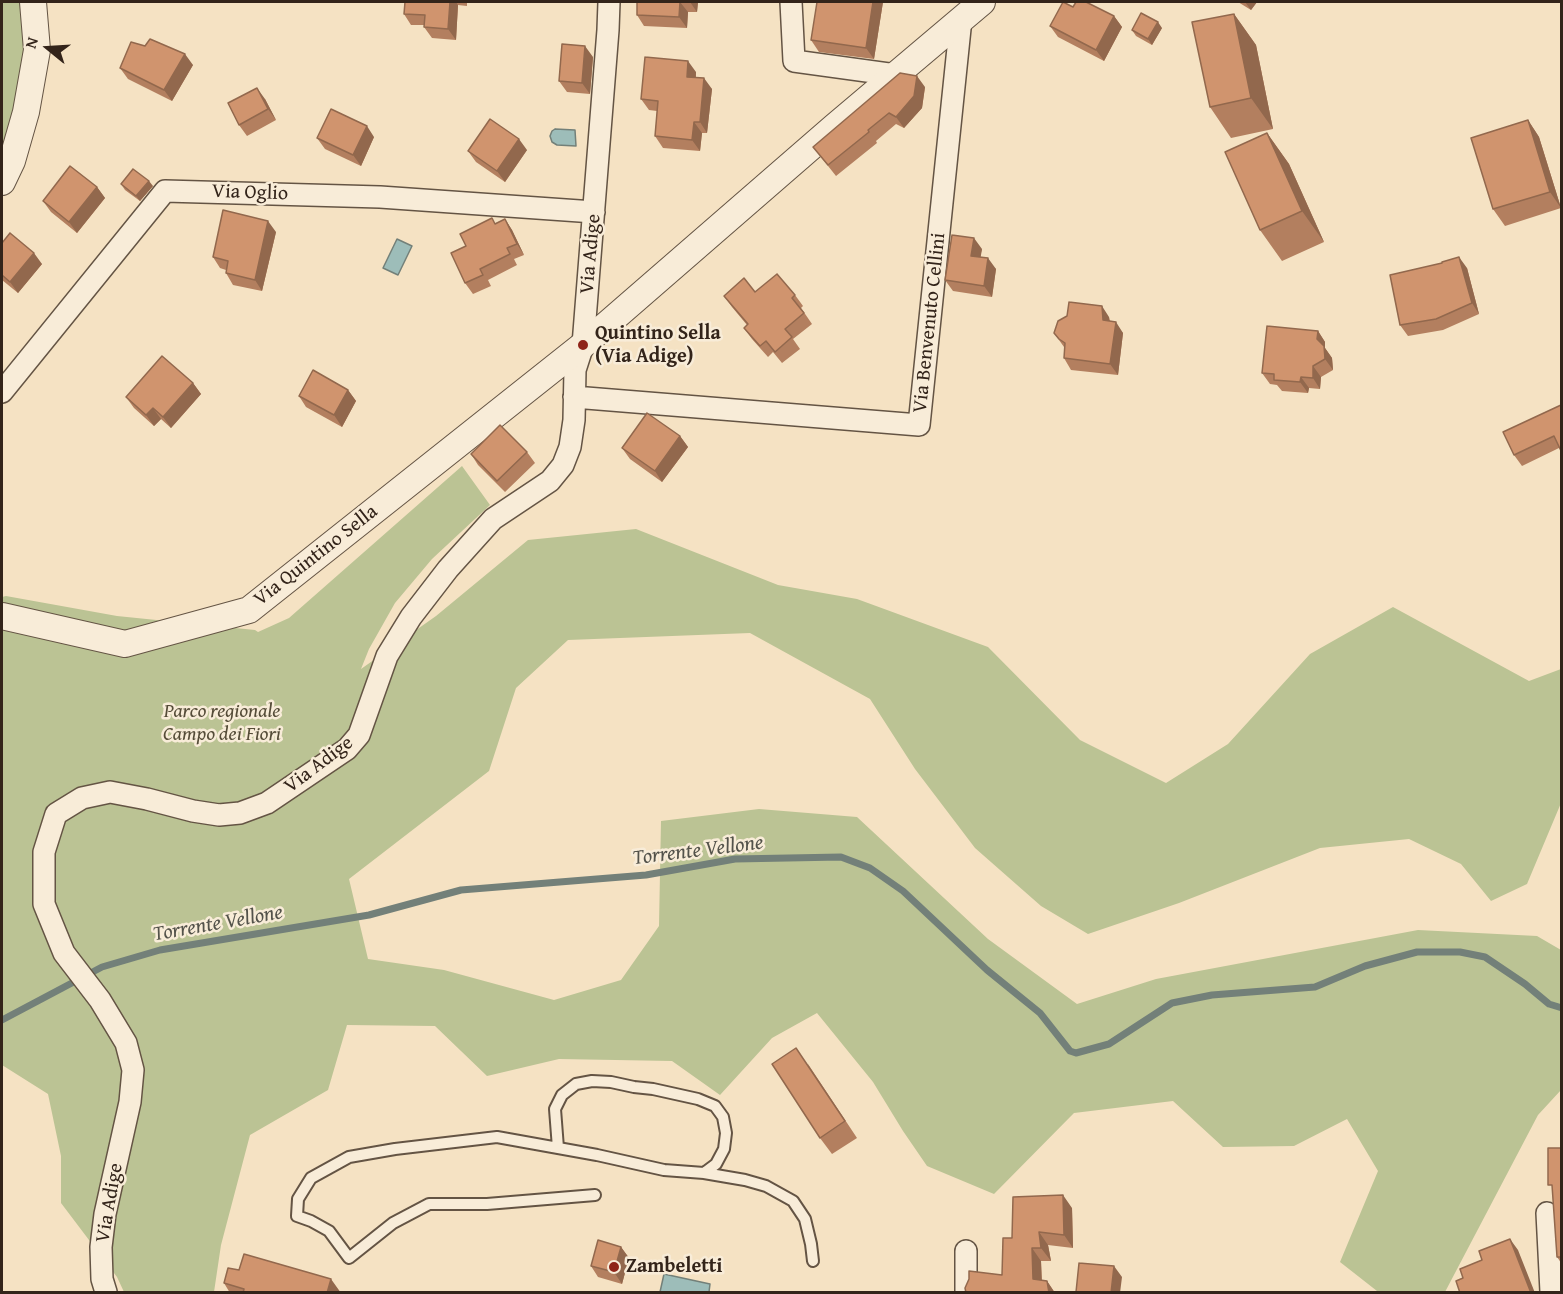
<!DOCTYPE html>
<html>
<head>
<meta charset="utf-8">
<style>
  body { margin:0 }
  #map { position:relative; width:1563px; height:1294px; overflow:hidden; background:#f5e2c3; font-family:"Gentium Book Plus",serif }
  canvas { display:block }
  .frame { position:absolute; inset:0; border:3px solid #33241a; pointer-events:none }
  .north { position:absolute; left:18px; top:18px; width:60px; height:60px; -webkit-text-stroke:4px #f8ecd8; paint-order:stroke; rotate:288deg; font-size:16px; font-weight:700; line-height:24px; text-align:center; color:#33241a }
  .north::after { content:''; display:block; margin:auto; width:21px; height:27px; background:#33241a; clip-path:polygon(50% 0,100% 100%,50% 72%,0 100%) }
</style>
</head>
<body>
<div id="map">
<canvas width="1563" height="1294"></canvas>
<div class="frame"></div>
<div class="north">N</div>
</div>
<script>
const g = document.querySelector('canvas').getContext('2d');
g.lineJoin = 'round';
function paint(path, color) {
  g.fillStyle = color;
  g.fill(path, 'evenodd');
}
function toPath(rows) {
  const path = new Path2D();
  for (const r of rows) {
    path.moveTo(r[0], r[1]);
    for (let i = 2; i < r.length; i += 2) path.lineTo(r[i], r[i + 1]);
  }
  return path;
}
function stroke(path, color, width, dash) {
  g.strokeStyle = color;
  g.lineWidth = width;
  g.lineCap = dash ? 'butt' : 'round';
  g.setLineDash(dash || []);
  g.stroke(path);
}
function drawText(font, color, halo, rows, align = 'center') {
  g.font = font + ' "Gentium Book Plus",serif';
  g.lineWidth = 5;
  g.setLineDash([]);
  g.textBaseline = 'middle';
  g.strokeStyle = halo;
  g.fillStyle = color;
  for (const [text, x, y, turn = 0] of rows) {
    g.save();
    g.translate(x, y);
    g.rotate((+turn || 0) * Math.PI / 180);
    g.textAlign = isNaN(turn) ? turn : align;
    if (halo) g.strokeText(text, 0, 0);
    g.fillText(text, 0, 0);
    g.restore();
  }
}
const green = toPath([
  [2,2,24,2,27,73,2,155],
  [462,466,490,505,432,559,395,603,369,649,361,669,436,616,528,540,636,529,778,585,857,599,988,647,1080,740,1166,783,1228,744,1310,654,1393,607,1529,681,1561,669,1561,803,1527,884,1491,901,1461,864,1409,839,1320,848,1179,903,1088,934,1041,906,975,848,915,769,870,699,750,633,568,640,516,688,489,771,349,879,368,959,444,970,554,1000,621,980,659,926,661,821,759,809,857,817,988,939,1077,1004,1156,979,1418,930,1537,936,1561,950,1561,1090,1538,1115,1445,1292,1382,1292,1377,1291,1340,1262,1378,1171,1347,1119,1294,1146,1223,1147,1173,1101,1074,1113,994,1194,927,1166,903,1131,873,1082,817,1013,772,1038,720,1095,672,1061,559,1059,487,1076,435,1026,347,1025,328,1090,250,1135,221,1245,214,1292,124,1292,117,1277,61,1203,61,1156,48,1094,2,1065,2,597,6,596,117,616,255,630,258,632,289,618]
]);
const water = toPath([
  [555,129,575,130,576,146,557,145,552,142,550,136,552,131,555,129],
  [397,239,412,246,398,275,383,268,397,239],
  [664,1274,710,1284,709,1292,660,1292,664,1274]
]);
const stream = toPath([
  [2,1020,102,967,160,950,369,915,461,890,646,875,735,859,841,857,870,868,903,891,987,970,1040,1013,1070,1051,1076,1053,1109,1044,1172,1003,1212,995,1315,987,1365,966,1417,952,1460,952,1485,957,1525,984,1549,1004,1562,1008]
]);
const service = toPath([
  [558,1148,555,1109,562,1095,576,1084,592,1081,611,1082,634,1087,653,1089,698,1099,715,1106,723,1117,726,1133,724,1149,716,1164,704,1173,664,1170,597,1155,497,1137,395,1149,349,1157,311,1178,298,1199,297,1216,311,1221,329,1231,349,1258,393,1223,429,1204,487,1204,595,1195],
  [704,1173,745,1180,766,1186,793,1201,805,1219,811,1244,813,1261]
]);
const minor = toPath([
  [791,2,794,61,896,75],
  [2,392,165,191,380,197,594,212],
  [574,397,919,425,961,19],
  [1547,1213,1551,1292],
  [966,1251,966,1292],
  [106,1292,102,1279,101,1247,105,1214,130,1102,133,1070,126,1043,100,1000,64,953,44,904,44,852,56,814,82,798,110,792,147,799,193,811,219,815,240,813,267,803,347,749,359,735,387,656,411,617,448,569,493,519,550,481,563,465,570,447,574,420,575,370,583,345,608,30,609,2]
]);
const tertiary = toPath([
  [2,182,12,161,26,112,37,50,33,2],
  [2,616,125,644,249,610,583,345,834,127,982,2]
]);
const wall = toPath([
  [405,2,467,2,467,6,458,5,456,40,432,38,424,27,424,25,411,25,404,14],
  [637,2,698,2,697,12,688,12,687,28,644,26,637,15],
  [883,2,874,59,819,52,811,40],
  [1238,2,1257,2,1251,10],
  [1073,7,1114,16,1122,27,1104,61,1058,37,1050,26],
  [1234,14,1256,45,1273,129,1231,138,1210,107],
  [1162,28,1152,45,1136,36,1132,30],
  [145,46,193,65,172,101,128,79,120,68],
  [593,57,590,94,567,92,559,81],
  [696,72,696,78,712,89,707,133,702,133,700,151,663,148,655,136,657,111,649,110,641,99],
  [925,87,922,108,904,128,896,124,876,141,877,143,836,176,813,147],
  [265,99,276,120,247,136,239,125],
  [1528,120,1539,137,1561,208,1505,226,1493,209],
  [1267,133,1289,164,1324,242,1282,261,1260,230],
  [374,137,361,166,325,149,317,138],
  [527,150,505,182,476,162,468,151],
  [121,184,153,186,140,201,125,190],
  [97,187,105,198,77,233,51,212,43,201],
  [505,219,512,230,524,255,514,259,517,265,488,280,491,286,473,294,465,283,466,246,496,223],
  [276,232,262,291,233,285,226,273,226,270,220,268,213,257],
  [2,243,42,264,18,293,2,280],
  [982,249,980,257,996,269,992,297,953,291,945,280],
  [1467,268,1479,314,1443,330,1408,336,1400,325],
  [755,292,795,295,803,306,801,308,812,324,793,339,800,349,782,363,773,352,768,357,752,339,744,328,747,325,732,307,724,296],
  [1109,317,1110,321,1123,333,1118,375,1071,370,1064,358,1064,347,1054,333],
  [1318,331,1325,342,1325,348,1332,358,1333,370,1321,377,1320,389,1309,388,1308,393,1282,391,1277,385,1270,384,1262,373],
  [193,383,201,394,171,428,161,419,154,426,134,408,126,397],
  [348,390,356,401,342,427,306,407,299,396],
  [1561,405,1559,448,1522,466,1514,455],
  [680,436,688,447,662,482,630,459,622,448],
  [527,452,535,463,505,492,478,465,471,454],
  [808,1064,857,1138,832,1154,820,1138],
  [1072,1208,1073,1248,1048,1245,1051,1261,1041,1261,1042,1281,1047,1281,1055,1293,966,1293,1002,1275,1012,1238],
  [621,1247,629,1258,622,1284,598,1277,591,1266],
  [1557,1257,1562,1257,1562,1264],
  [239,1270,341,1293,230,1293,224,1283]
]);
const shadedWall = toPath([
  [450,2,456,2,458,5,456,40,448,29],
  [680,2,688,12,687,28,679,17],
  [690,2,698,2,697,12],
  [873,2,883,2,874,59,866,48],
  [1245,2,1257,2,1251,10],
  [1234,14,1256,45,1273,129,1251,98],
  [1114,16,1122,27,1104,61,1096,50],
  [1158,22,1162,28,1152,45,1148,39],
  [585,46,593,57,590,94,582,83],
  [185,54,193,65,172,101,164,90],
  [688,61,696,72,695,88,687,77],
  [917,76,925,87,922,108,904,128,896,117],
  [704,78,712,89,707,133,700,122],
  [257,88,265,99,276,120,268,109],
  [1528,120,1539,137,1561,208,1550,192],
  [694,122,702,133,700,151,692,140],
  [367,126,374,137,361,166,353,155],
  [1267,133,1289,164,1324,242,1302,211],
  [519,139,527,150,505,182,497,171],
  [149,181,153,186,140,201,136,196],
  [97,187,105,198,77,233,69,222],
  [505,219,512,230,524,255,517,244],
  [268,221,276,232,262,291,255,280],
  [974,238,982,249,979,267,971,256],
  [34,253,42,264,18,293,10,282],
  [1459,257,1467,268,1479,314,1472,303],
  [988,258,996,269,992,297,984,286],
  [1102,306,1109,317,1110,331,1103,320],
  [1116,322,1123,333,1118,375,1110,364],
  [1318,331,1325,342,1325,348,1332,358,1333,370,1325,359,1317,339],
  [1313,366,1321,377,1320,389,1313,378],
  [1301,377,1309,388,1308,393,1300,382],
  [193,383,201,394,171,428,163,417],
  [348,390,356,401,342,427,334,415],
  [153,408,161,419,154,426,146,415],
  [680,436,688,447,662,482,655,471],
  [1063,1195,1072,1208,1073,1248,1064,1235],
  [1039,1232,1048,1245,1051,1261,1041,1248],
  [1510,1239,1518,1250,1535,1293,1531,1293],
  [621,1247,629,1258,622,1284,614,1272],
  [1032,1248,1041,1261,1042,1293,1033,1279],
  [1114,1266,1122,1277,1120,1293,1111,1293],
  [331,1279,341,1293,327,1293],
  [1047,1281,1055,1293,1049,1293]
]);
const building = toPath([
  [405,2,450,2,448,29,424,27,425,15,404,14,405,2],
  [637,2,680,2,679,17,637,15,637,2],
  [817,2,873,2,866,48,811,40,817,2],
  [1063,2,1073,7,1076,2,1086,2,1114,16,1096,50,1050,26,1063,2],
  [1141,13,1158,22,1148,39,1132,30,1141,13],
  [1234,14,1251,98,1210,107,1192,22,1234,14],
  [150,39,185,54,164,90,120,68,131,42,145,46,150,39],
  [562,44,585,46,582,83,559,81,562,44],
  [645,57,688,61,687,77,704,78,700,122,694,122,692,140,655,136,658,101,641,99,645,57],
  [900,73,917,76,914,96,896,117,889,113,868,130,869,132,828,165,813,147,900,73],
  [257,88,268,109,239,125,228,103,257,88],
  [331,109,367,126,353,155,317,138,331,109],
  [490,119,519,139,497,171,468,151,490,119],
  [1528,120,1550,192,1493,209,1471,138,1528,120],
  [1267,133,1302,211,1260,230,1225,152,1267,133],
  [70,166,97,187,69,222,43,201,70,166],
  [133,169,149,181,136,196,121,184,133,169],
  [223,210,268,221,255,280,226,273,228,261,213,257,223,210],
  [492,218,495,224,505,219,517,244,507,248,510,254,480,269,483,275,465,283,451,253,466,246,460,234,492,218],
  [10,233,34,253,10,282,2,275,2,243,10,233],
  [952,235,974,238,971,256,988,258,984,286,945,280,952,235],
  [1459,257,1472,303,1436,319,1400,325,1390,275,1442,263,1442,262,1459,257],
  [777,274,795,295,792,298,804,313,785,329,792,337,775,352,766,341,760,346,744,328,748,324,724,296,744,278,755,292,777,274],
  [1069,302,1102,306,1103,320,1116,322,1110,364,1064,358,1065,343,1059,339,1054,333,1058,321,1067,316,1069,302],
  [1267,326,1318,331,1317,339,1324,346,1325,359,1313,366,1313,378,1301,377,1300,382,1274,380,1274,374,1262,373,1267,326],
  [162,356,193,383,163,417,153,408,146,415,126,397,162,356],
  [313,370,348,390,334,415,299,396,313,370],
  [1561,405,1562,453,1554,436,1514,455,1503,432,1561,405],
  [647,413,680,436,655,471,622,448,647,413],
  [500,425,527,452,497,481,471,454,500,425],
  [796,1048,845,1121,820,1138,772,1064,796,1048],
  [1548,1148,1562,1148,1562,1257,1557,1257,1552,1185,1548,1185,1548,1148],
  [1063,1195,1064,1235,1039,1232,1041,1248,1032,1248,1033,1279,1047,1281,1049,1293,966,1293,965,1288,969,1279,969,1271,1002,1275,1003,1238,1012,1238,1013,1197,1063,1195],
  [1510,1239,1531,1293,1460,1293,1456,1281,1463,1278,1460,1269,1482,1260,1479,1251,1510,1239],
  [598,1240,621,1247,614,1272,591,1266,598,1240],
  [244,1254,331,1279,327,1293,243,1293,244,1289,224,1283,228,1268,239,1270,244,1254],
  [1079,1263,1114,1266,1111,1293,1076,1292,1079,1263]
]);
const markers = [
  [583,345,6,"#8f2418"],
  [614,1267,6,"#8f2418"]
];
const streetNames = [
  ["Via Oglio",250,193,2],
  ["Via Adige",591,254,-85],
  ["Via Benvenuto Cellini",930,323,-84],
  ["Via Quintino Sella",316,556,-38],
  ["Via Adige",319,765,-37],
  ["Via Adige",110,1203,-80]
];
const poiNames = [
  ["Quintino Sella",595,334],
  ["(Via Adige)",595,357],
  ["Zambeletti",626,1267]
];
const parkNames = [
  ["Parco regionale",222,712],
  ["Campo dei Fiori",222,735]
];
const waterNames = [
  ["Torrente Vellone",698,851,-7],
  ["Torrente Vellone",218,924,-10]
];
paint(green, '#bbc394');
paint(water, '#9dbdb9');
stroke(water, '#738079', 1.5);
stroke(stream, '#738079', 7);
stroke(service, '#645444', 14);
stroke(minor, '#645444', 24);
stroke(tertiary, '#645444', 28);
stroke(service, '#f8ecd8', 10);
stroke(minor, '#f8ecd8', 21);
stroke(tertiary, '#f8ecd8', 26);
paint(wall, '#b37f5f');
paint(shadedWall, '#92684d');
paint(building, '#d0946e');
stroke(building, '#92684d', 1.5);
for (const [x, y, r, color] of markers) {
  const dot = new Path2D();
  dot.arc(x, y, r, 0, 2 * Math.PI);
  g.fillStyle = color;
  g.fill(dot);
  stroke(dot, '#f8ecd8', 2);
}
drawText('20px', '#33241a', '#f8ecd8', streetNames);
drawText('bold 20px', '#33241a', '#f8ecd8', poiNames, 'left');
drawText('italic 20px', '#554c38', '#f8ecd8', parkNames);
drawText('italic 21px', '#53524a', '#f8ecd8', waterNames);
</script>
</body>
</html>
